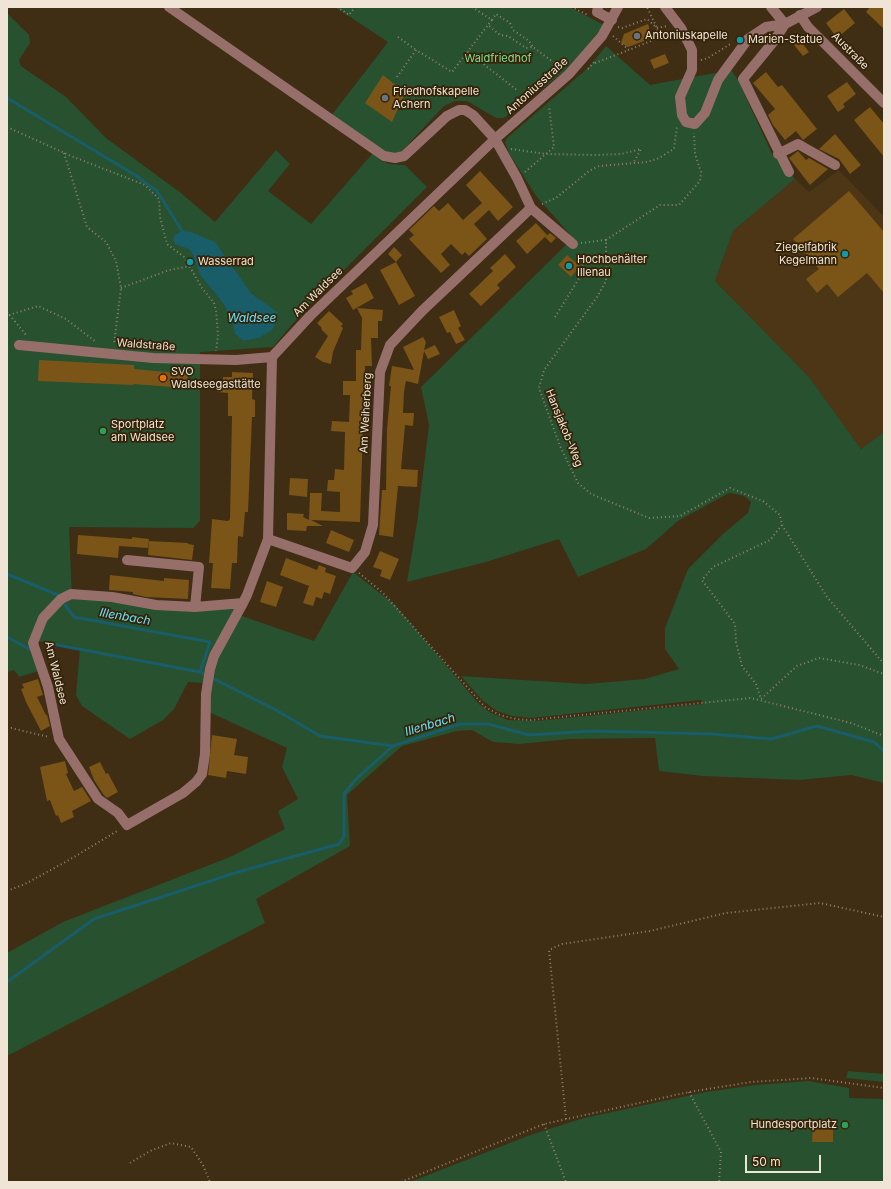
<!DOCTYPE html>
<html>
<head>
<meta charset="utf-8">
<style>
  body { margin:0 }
  #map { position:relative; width:891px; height:1189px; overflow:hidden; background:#3f2d14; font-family:Inter,sans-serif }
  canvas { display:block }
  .frame { position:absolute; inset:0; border:8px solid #efe4d5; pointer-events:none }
  .scale { position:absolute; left:745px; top:1155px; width:76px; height:18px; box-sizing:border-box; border:2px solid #efe4d5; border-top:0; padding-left:5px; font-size:12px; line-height:14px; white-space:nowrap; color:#efe4d5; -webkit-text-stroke:3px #352309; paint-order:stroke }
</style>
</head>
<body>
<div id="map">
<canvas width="891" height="1189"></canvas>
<div class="frame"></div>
<div class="scale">50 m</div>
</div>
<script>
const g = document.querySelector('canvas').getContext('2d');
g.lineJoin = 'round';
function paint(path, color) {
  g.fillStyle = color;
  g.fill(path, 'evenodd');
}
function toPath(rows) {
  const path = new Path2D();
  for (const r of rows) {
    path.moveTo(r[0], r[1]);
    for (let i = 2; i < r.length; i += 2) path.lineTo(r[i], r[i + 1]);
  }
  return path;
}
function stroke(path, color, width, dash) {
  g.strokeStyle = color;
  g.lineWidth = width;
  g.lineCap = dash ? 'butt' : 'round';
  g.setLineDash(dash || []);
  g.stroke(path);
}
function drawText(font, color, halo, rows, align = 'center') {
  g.font = font + ' Inter,sans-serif';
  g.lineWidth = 3.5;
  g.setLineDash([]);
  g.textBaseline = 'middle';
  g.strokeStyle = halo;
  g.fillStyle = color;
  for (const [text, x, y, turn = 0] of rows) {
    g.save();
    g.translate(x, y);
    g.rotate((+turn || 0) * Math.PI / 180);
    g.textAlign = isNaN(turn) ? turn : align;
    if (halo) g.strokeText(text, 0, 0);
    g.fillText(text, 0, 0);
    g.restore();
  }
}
const built = toPath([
  [839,170,884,217,884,432,861,449,809,377,715,281,733,231,795,179,809,192]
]);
const green = toPath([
  [335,7,569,7,604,25,570,67,504,118,496,118,467,101,455,101,444,106,401,152,390,154,331,116,388,42],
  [7,13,29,35,30,43,19,60,21,66,66,97,106,138,181,193,215,222,276,150,290,164,268,191,311,224,373,153,382,161,390,164,405,165,427,187,307,307,273,347,200,352,200,521,193,528,69,527,72,598,236,606,203,683,188,682,174,709,163,720,130,739,82,706,76,695,80,648,37,641,45,669,19,677,14,670,7,672],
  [189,249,236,274,251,293,261,300,259,338,243,341,235,334,231,318,222,302,200,275,196,260],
  [606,46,650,85,731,70,738,80,773,156,778,154,789,172,795,179,733,231,715,281,809,377,861,449,884,432,884,783,851,775,799,780,703,776,659,771,655,738,570,739,519,744,493,742,472,730,457,731,402,746,347,795,350,846,256,899,265,923,7,1056,7,953,63,922,230,857,285,829,278,811,298,799,282,767,287,748,209,712,212,668,239,615,314,641,353,572,395,605,479,704,491,713,508,720,537,721,703,704,701,700,531,718,512,716,497,711,482,700,461,676,586,684,645,679,679,669,665,649,665,628,688,569,724,533,748,513,751,502,744,496,729,493,678,521,646,549,578,577,559,539,486,562,407,582,417,523,429,425,421,387,573,238,536,196,509,153,505,142,507,138,588,68],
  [848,1071,884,1074,884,1082,846,1078],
  [808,1081,849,1088,849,1098,884,1099,884,1182,410,1182,533,1134,584,1118,706,1092,756,1085]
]);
const water = toPath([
  [182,231,191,232,215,242,251,293,277,312,277,321,272,330,259,338,243,341,235,334,231,318,222,302,200,275,194,257,189,249,175,244,173,239,175,235]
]);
const stream = toPath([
  [7,98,135,175,157,191,182,231],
  [7,574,58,595],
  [65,605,74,617,210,642,200,672,276,710,320,736,393,746,460,724,488,724,529,735,593,731,712,734,771,739,817,726,874,742,884,751],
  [7,637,31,650],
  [51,653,52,644,200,672],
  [7,982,94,919,238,872,339,844,344,836,344,794,356,779,393,746]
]);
const building = toPath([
  [870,7,884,7,884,29,866,12],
  [844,9,855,23,837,38,826,23],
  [648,24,652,38,628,47,621,43,624,34],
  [800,40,809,52,803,56,794,45],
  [665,54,669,63,654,69,650,60],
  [766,72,778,87,782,85,817,129,803,140,796,131,785,140,773,125,768,115,775,109,753,83],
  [383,75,405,93,392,122,365,103],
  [847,82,856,94,843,104,845,107,838,112,827,96],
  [870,107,884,124,884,157,854,120],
  [835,134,861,165,850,174,839,159,819,149],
  [798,151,806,160,809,158,828,169,810,185,789,158],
  [480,171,513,207,498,221,489,210,474,224,487,239,469,256,465,252,462,255,451,244,441,254,450,265,441,273,409,239,414,235,409,230,434,206,439,211,448,203,463,220,482,203,466,185],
  [849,191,884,232,884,293,867,273,838,297,827,284,817,293,806,279,819,269,793,239],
  [536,223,547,235,527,254,516,241],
  [550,233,556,238,551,243,545,237],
  [394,247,402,255,396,262,388,254],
  [505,254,516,267,497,285,500,288,481,306,469,294,493,271,490,268],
  [567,255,580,266,571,277,558,265],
  [396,262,415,296,399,305,380,270],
  [366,283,374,298,353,310,346,298,353,294,351,291],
  [357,308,383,310,382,321,378,321,378,338,371,338,372,366,365,366,360,522,311,520,323,526,307,526,306,531,287,530,287,513,304,514,303,517,309,520,310,493,322,493,321,511,340,512,340,492,327,491,328,480,334,480,335,469,344,470,345,432,331,431,332,421,349,422,350,395,343,395,343,381,356,381,356,350,361,350,362,318],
  [454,310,461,326,458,328,465,340,456,344,450,332,447,333,439,317],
  [329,311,343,324,341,326,343,328,333,352,331,364,323,362,315,357,328,336,321,329,322,328,317,323],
  [423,337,426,342,424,350,435,345,440,354,428,359,424,351,418,384,406,381,404,392,403,413,414,413,413,426,405,425,401,469,418,470,417,487,398,486,393,537,379,535,382,490,386,490,387,429,391,386,389,386,392,366,414,370,403,347],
  [39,360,134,365,134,369,188,374,187,388,133,384,133,385,38,381],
  [232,372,253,373,252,399,255,400,255,417,252,417,248,512,245,512,243,537,238,536,237,563,232,563,230,589,211,588,213,563,209,563,212,519,228,521,230,519,232,416,228,416,228,393,217,392,217,383,223,383,223,377,232,377],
  [290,478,308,479,307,497,289,495],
  [331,530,354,540,349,552,326,543],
  [78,535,132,539,132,537,149,539,148,548,119,546,118,558,77,554],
  [149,541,188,543,188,544,194,545,192,560,148,555],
  [380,551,399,559,390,580,380,576,382,570,373,567],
  [286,558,317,570,319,565,326,568,325,572,336,576,330,594,324,592,322,599,316,597,313,606,303,603,309,586,280,575],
  [110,575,164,581,164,578,189,580,188,599,146,597,133,594,133,592,109,590],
  [267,581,283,587,276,607,260,602],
  [38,679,43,695,37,697,46,715,47,715,50,726,41,731,26,702,21,689,24,688,22,684],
  [212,735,237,739,234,755,248,757,246,774,227,771,226,778,208,775],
  [65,761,68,773,66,774,74,791,82,787,91,801,72,811,74,817,61,823,58,815,56,816,50,800,47,801,40,767],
  [100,762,106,774,108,773,118,792,107,798,103,794,94,780,89,767],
  [813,1126,833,1127,833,1142,812,1142]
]);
const path = toPath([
  [337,7,349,15,355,7],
  [472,7,492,20,488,25,500,35,508,36,526,48,533,47,561,68],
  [571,7,588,15],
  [492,20,496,14,510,23,513,30,529,41,533,47],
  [618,27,622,28,647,19,657,28],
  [657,28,667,26],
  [613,36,629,50,658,38,657,28,647,7],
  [398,37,416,50],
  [468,52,518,91],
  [701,60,708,58,732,43],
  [595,63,629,50],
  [588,69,596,60],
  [397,77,416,50,452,72,488,25],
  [7,127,71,156,145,185,159,199,160,217,167,244,184,257,202,288,214,303,216,310,218,335,216,351],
  [511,149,546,154,596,155,621,154,641,149,634,162],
  [64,153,87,227,106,242,116,261,121,288,114,344],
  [525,172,554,147,549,106],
  [542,204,556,198,589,171,599,166,647,162,657,159,674,149,677,126],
  [606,240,660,205,679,205,700,181,701,172,695,154,694,133],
  [581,243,606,240,606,281,597,297,544,370,539,388,560,446,578,483,591,494,649,518,680,516,730,488,763,501,780,515,782,525,827,597,884,664],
  [121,288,169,270,191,266],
  [7,312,27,336],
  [9,315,38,306,66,319,96,342],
  [555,317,583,272,584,267,577,253],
  [782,525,770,540,713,567,702,580,735,624,736,642,742,666,756,684,761,699,797,666,819,658,859,665,884,674],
  [359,573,383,593,485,707,500,715,516,719,531,720,751,698,851,723,884,736],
  [7,729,11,728,49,737],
  [7,891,25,884,69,860,119,830],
  [689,1092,721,1152,719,1182],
  [566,1119,549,950,562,944,650,931,726,913,820,903,884,917],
  [544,1124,566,1182],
  [130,1163,150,1151,171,1143,191,1147,203,1165,210,1182],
  [401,1182,544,1124,689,1092,751,1082,811,1078,884,1088]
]);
const minor = toPath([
  [169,7,384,156,395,158,404,156,447,116,459,110,465,110,473,115,495,139,517,178,531,208,573,244],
  [598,7,597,12,612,20],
  [665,7,681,28,692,50,692,70,680,97,682,115,686,122,695,124,705,113,718,80,748,39,766,27,785,24],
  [771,7,785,24],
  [800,15,808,27,884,103],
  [778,154,798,144,835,165],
  [789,172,743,79,774,41,785,24,817,7],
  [19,345,153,358,236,360,272,357],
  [268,539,352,568,365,552,373,525,380,372,390,345,422,311,531,208],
  [127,560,199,567,195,607],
  [243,603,195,607,156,605,112,597,71,594,61,599,43,618,33,643,48,687,59,739,98,799,118,813,127,825,183,793,196,782,202,774,205,754,206,694,210,669,214,656,243,603,247,595,268,539,272,357,310,316,495,139,569,74,602,36,618,7]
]);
const markers = [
  [637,36,4,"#6b7280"],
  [740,40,4,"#0f9aa8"],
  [385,98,4,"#6b7280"],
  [845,254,4,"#0f9aa8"],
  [190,262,4,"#0f9aa8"],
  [569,266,4,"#0f9aa8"],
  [163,378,4,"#e8710a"],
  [103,431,4,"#2e9e5b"],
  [845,1125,4,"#2e9e5b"]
];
const poiNames = [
  ["Antoniuskapelle",645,36],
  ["Marien-Statue",748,40],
  ["Friedhofskapelle",393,92],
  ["Achern",393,105],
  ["Ziegelfabrik",837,248,"right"],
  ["Kegelmann",837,261,"right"],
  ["Hochbehälter",577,260],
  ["Illenau",577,273],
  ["Wasserrad",198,262],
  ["SVO",171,372],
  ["Waldseegasttätte",171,385],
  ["Sportplatz",111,425],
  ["am Waldsee",111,438],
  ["Hundesportplatz",837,1125,"right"]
];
const streetNames = [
  ["Austraße",850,51,45],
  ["Antoniusstraße",537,86,-42],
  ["Am Waldsee",318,292,-45],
  ["Waldstraße",146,345,4],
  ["Am Weiherberg",366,413,-87],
  ["Hansjakob-Weg",564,428,68],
  ["Am Waldsee",56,673,76]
];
const parkNames = [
  ["Waldfriedhof",498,59]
];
const waterNames = [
  ["Waldsee",252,318],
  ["Illenbach",125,617,10],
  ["Illenbach",430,725,-17]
];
paint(built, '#4d3616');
paint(green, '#27512f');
paint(water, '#195d69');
stroke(stream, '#195d69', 3);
paint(building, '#7b5417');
stroke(path, '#92836f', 2, [1, 3]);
stroke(minor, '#966f6b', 10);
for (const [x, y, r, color] of markers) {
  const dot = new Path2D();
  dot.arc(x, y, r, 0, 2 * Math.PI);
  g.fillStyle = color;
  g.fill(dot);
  stroke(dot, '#352309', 1.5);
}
drawText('11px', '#efe4d5', '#352309', poiNames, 'left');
drawText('11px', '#efe4d5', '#352309', streetNames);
drawText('11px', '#81df90', '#352309', parkNames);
drawText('italic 12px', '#69e5fd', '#352309', waterNames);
</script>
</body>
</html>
